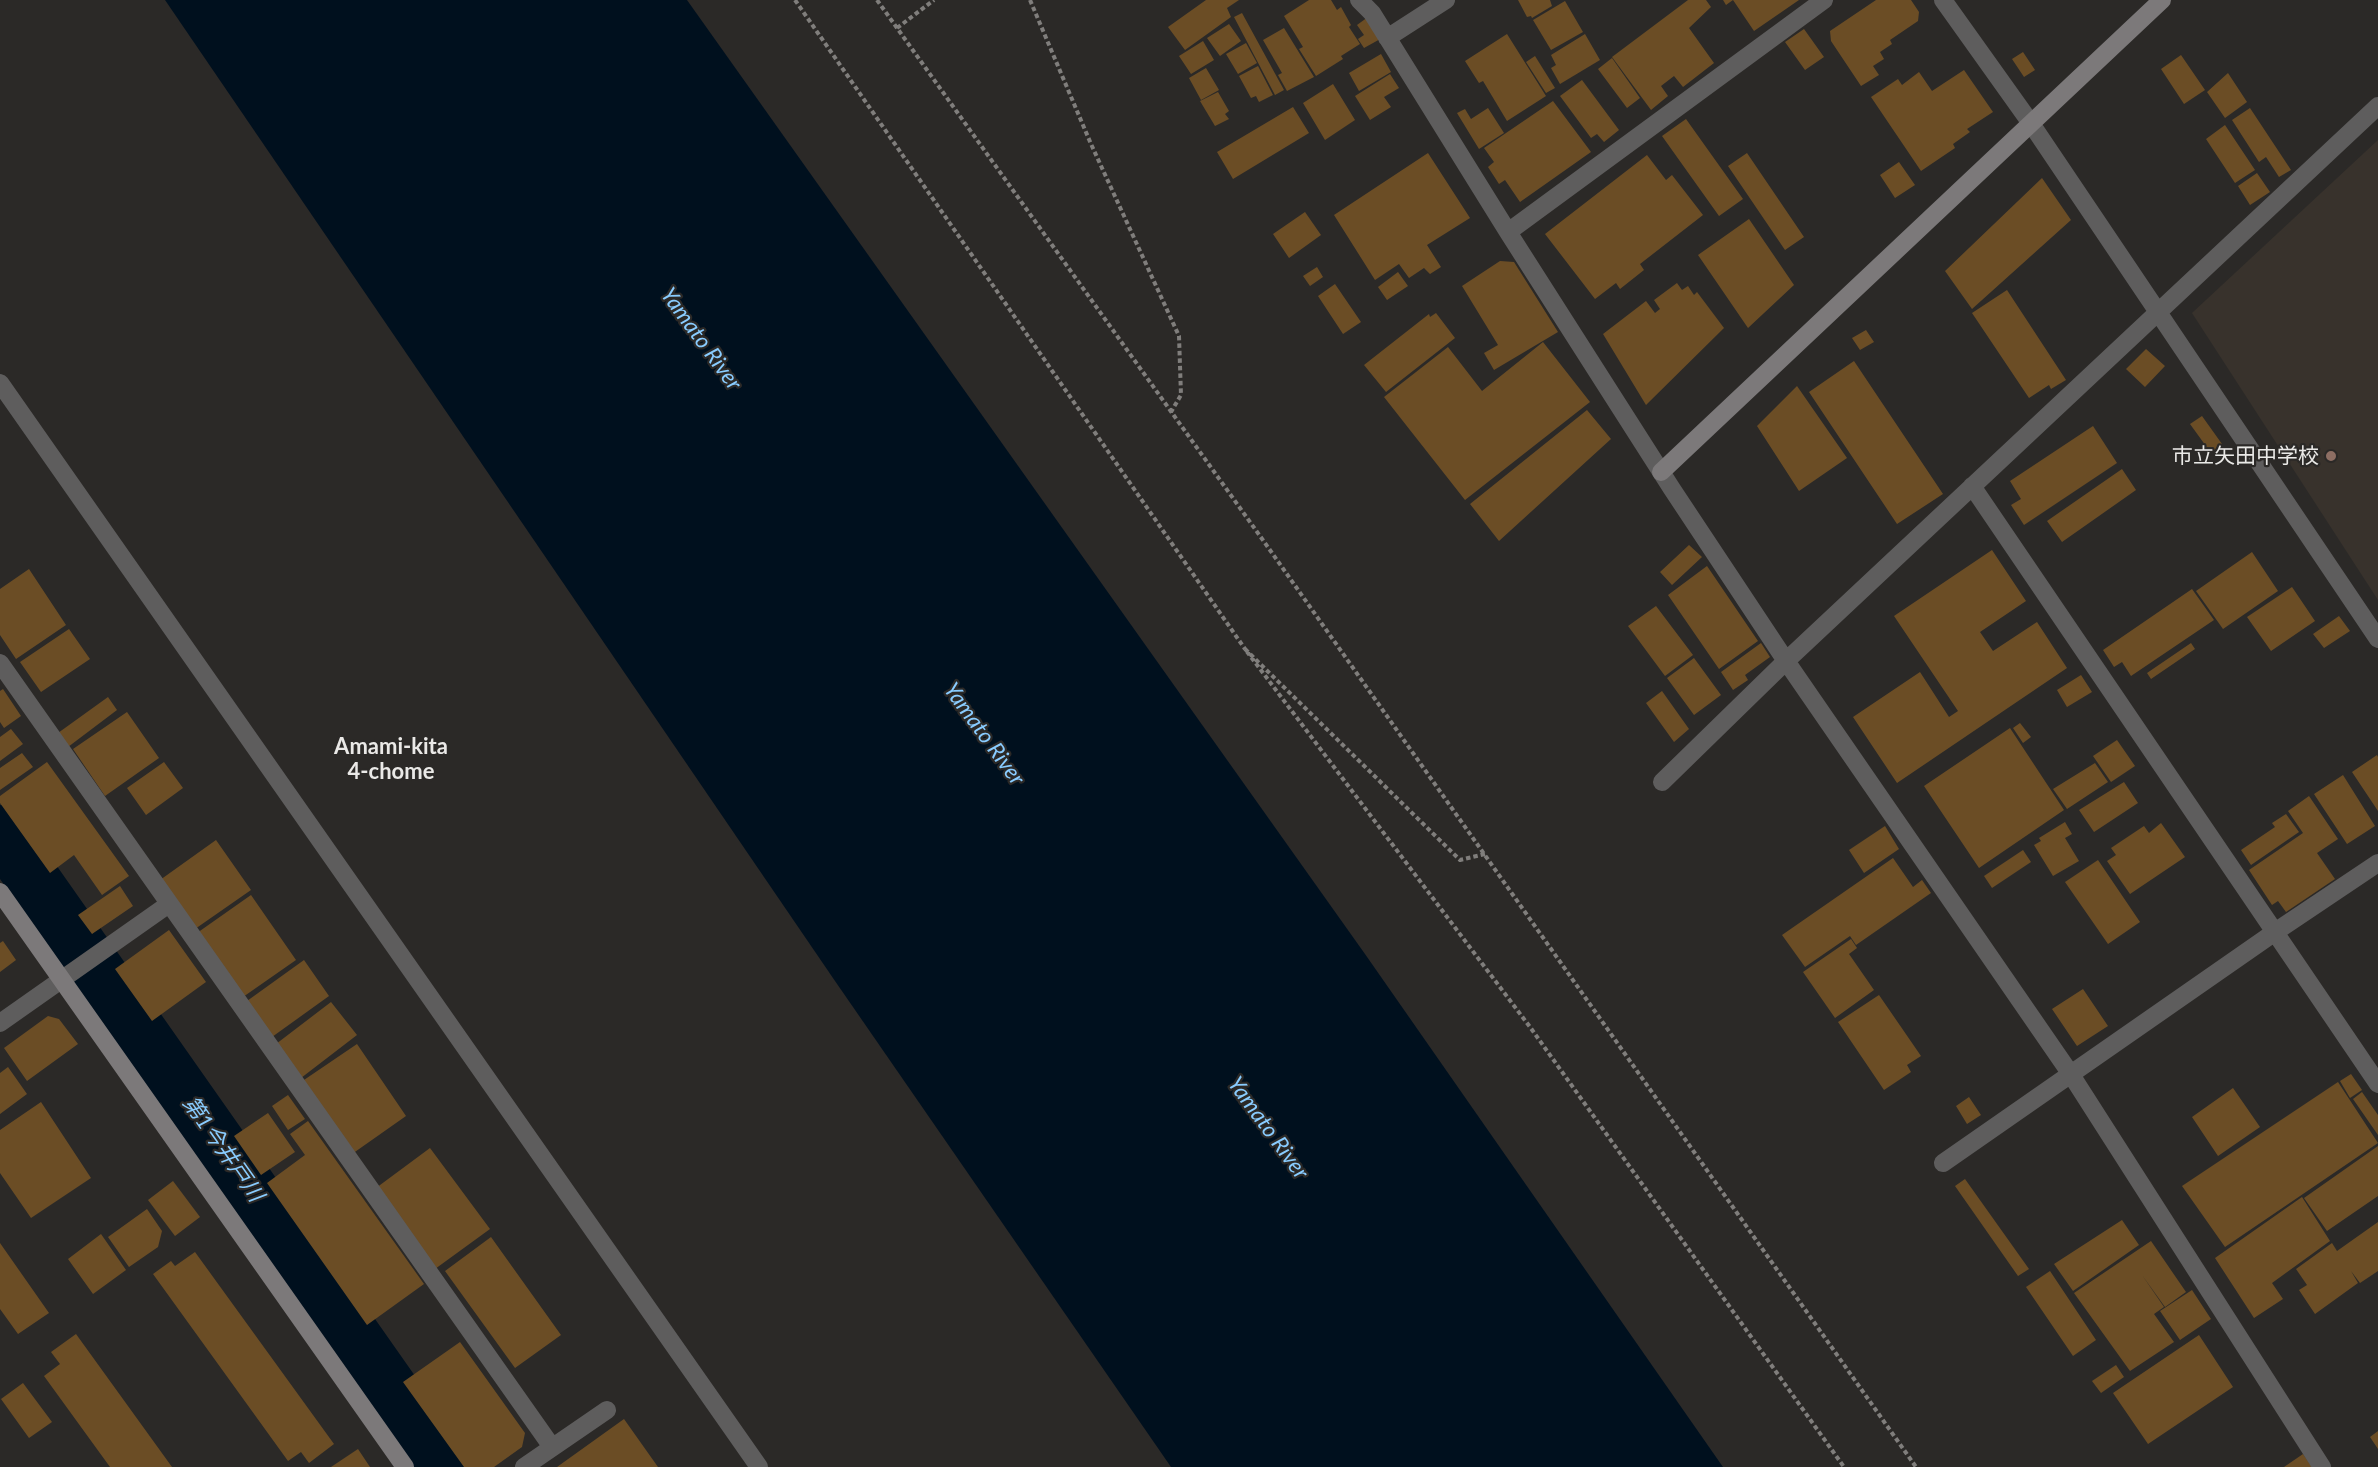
<!DOCTYPE html>
<html>
<head>
<meta charset="utf-8">
<style>
  body { margin:0 }
  canvas { display:block; background:#2b2927 }
</style>
</head>
<body>
<canvas width="2378" height="1467"></canvas>
<script>
const g = document.querySelector('canvas').getContext('2d');
g.lineJoin = 'round';
function paint(path, color) {
  g.fillStyle = color;
  g.fill(path, 'evenodd');
}
function toPath(rows) {
  const path = new Path2D();
  for (const r of rows) {
    path.moveTo(r[0], r[1]);
    for (let i = 2; i < r.length; i += 2) path.lineTo(r[i], r[i + 1]);
  }
  return path;
}
function stroke(path, color, width, dash) {
  g.strokeStyle = color;
  g.lineWidth = width;
  g.lineCap = dash ? 'butt' : 'round';
  g.setLineDash(dash || []);
  g.stroke(path);
}
function drawText(font, color, halo, rows, align = 'center') {
  g.font = font + ' Lato,"Noto Sans JP",sans-serif';
  g.lineWidth = 4.5;
  g.setLineDash([]);
  g.textBaseline = 'middle';
  g.strokeStyle = halo;
  g.fillStyle = color;
  for (const [text, x, y, turn = 0] of rows) {
    g.save();
    g.translate(x, y);
    g.rotate((+turn || 0) * Math.PI / 180);
    g.textAlign = isNaN(turn) ? turn : align;
    if (halo) g.strokeText(text, 0, 0);
    g.fillText(text, 0, 0);
    g.restore();
  }
}
const built = toPath([
  [2378,140,2378,600,2192,313]
]);
const water = toPath([
  [165,0,687,0,1365,954,1723,1467,1171,1467,835,981]
]);
const river = toPath([
  [0,832,446,1467]
]);
const building = toPath([
  [1206,0,1239,0,1227,8,1231,17,1185,50,1168,27],
  [1309,0,1331,0,1337,10,1341,7,1351,25,1349,27,1360,44,1341,56,1343,59,1316,76,1299,49,1303,47,1284,16],
  [1518,0,1550,0,1552,6,1532,18,1531,16,1527,17],
  [1688,0,1706,0,1711,7,1689,28,1714,63,1683,87,1674,76,1661,86,1668,96,1651,110,1612,57],
  [1723,0,1799,0,1754,31,1733,0,1726,5],
  [1876,0,1911,0,1919,12,1918,21,1890,40,1892,44,1880,52,1884,59,1873,66,1879,75,1861,86,1831,41,1830,31],
  [1565,1,1583,32,1551,50,1533,20],
  [1242,13,1284,90,1275,95,1234,17],
  [1368,17,1382,38,1364,48,1358,39,1364,35,1357,25],
  [1229,24,1241,41,1220,56,1207,38],
  [1284,28,1314,77,1287,91,1278,75,1282,73,1263,40],
  [1804,29,1824,57,1805,70,1785,42],
  [1507,34,1546,96,1507,121,1483,81,1479,83,1465,61],
  [1585,34,1600,60,1560,84,1551,68,1556,65,1551,55],
  [1203,41,1214,60,1191,74,1179,56],
  [1246,43,1257,63,1238,74,1226,54],
  [2023,52,2035,70,2024,77,2012,59],
  [1381,54,1391,72,1359,91,1349,73],
  [2181,55,2205,90,2184,104,2161,69],
  [1535,56,1555,88,1546,93,1526,62],
  [1612,58,1640,98,1627,108,1598,69],
  [1258,66,1273,95,1259,102,1256,96,1251,98,1239,76],
  [1206,68,1219,90,1201,100,1189,78],
  [1964,70,1993,112,1967,129,1970,132,1953,144,1955,148,1921,171,1871,97,1898,79,1902,85,1919,72,1932,91],
  [2228,73,2247,102,2225,118,2207,92],
  [1390,74,1399,88,1384,97,1391,107,1370,120,1355,96],
  [1582,80,1619,130,1604,142,1597,134,1591,138,1560,96],
  [1333,84,1355,120,1325,140,1303,103],
  [1218,92,1229,111,1225,114,1229,119,1215,126,1200,101],
  [1553,101,1591,152,1520,202,1505,180,1499,184,1488,167,1494,162,1484,148],
  [1293,107,1309,133,1233,179,1217,152],
  [1488,108,1504,133,1479,149,1457,113,1465,109,1471,119],
  [2250,108,2291,170,2279,177,2266,157,2259,162,2232,120],
  [1686,119,1743,199,1719,216,1662,136],
  [2225,125,2255,170,2235,183,2206,139],
  [1428,153,1470,218,1427,245,1441,267,1430,274,1424,268,1409,278,1399,264,1375,280,1334,215],
  [1747,153,1804,237,1785,250,1728,166],
  [1647,155,1666,180,1672,175,1703,215,1640,264,1644,270,1620,289,1616,283,1595,299,1545,234],
  [1899,162,1915,185,1895,198,1880,175],
  [2257,173,2270,192,2250,205,2238,186],
  [2042,178,2071,220,1972,309,1945,271],
  [1305,212,1321,235,1289,258,1273,234],
  [1749,219,1794,285,1748,328,1698,255],
  [1500,261,1514,262,1558,332,1494,370,1484,353,1498,345,1462,286],
  [1317,267,1323,277,1310,286,1303,276],
  [1398,272,1408,286,1387,300,1378,287],
  [1677,283,1682,290,1688,286,1694,295,1697,292,1724,328,1646,405,1603,334,1646,301,1655,313,1660,309,1654,300],
  [1335,284,1361,322,1343,334,1318,296],
  [2007,290,2066,380,2051,389,2049,385,2029,398,1972,313],
  [1436,313,1455,338,1386,392,1364,365,1429,314,1430,317],
  [1866,330,1874,342,1860,350,1852,338],
  [1543,342,1590,402,1465,500,1384,397,1448,347,1482,391],
  [2146,349,2165,366,2145,387,2126,369],
  [1854,361,1943,494,1897,524,1809,392],
  [1797,386,1847,458,1799,491,1757,426],
  [1587,410,1611,439,1499,541,1470,504],
  [2202,416,2222,444,2211,453,2190,424],
  [2093,426,2117,463,2024,525,2011,505,2021,499,2010,481],
  [2122,469,2136,490,2062,542,2047,521],
  [1689,545,1702,557,1672,585,1660,572],
  [1992,550,2026,601,1980,632,1993,651,2037,622,2067,668,1897,783,1853,717,1920,672,1949,717,1958,711,1894,616],
  [2252,552,2278,591,2223,629,2196,591],
  [1707,566,1758,641,1719,669,1668,595],
  [29,569,66,625,16,659,0,635,0,589],
  [2292,587,2315,621,2271,651,2247,617],
  [2192,589,2214,620,2131,676,2122,662,2114,667,2103,650],
  [1656,606,1693,655,1665,676,1628,626],
  [2339,616,2350,631,2324,648,2313,634],
  [69,629,90,659,41,692,20,662],
  [1761,643,1770,657,1745,675,1748,680,1733,690,1721,672],
  [2191,643,2195,649,2151,679,2147,673],
  [1694,658,1721,695,1694,715,1667,678],
  [2081,675,2092,692,2067,707,2057,690],
  [3,689,21,716,4,728,0,722,0,691],
  [1662,691,1689,729,1674,742,1646,703],
  [108,697,117,710,68,747,58,733],
  [127,712,159,758,105,796,73,749],
  [2020,723,2031,737,2023,743,2013,728],
  [2010,728,2064,810,1979,868,1924,786],
  [11,729,23,744,0,761,0,737],
  [2117,740,2135,766,2111,782,2093,756],
  [22,753,33,767,0,790,0,768],
  [2377,755,2378,757,2378,811,2352,772],
  [47,762,129,876,102,895,74,855,50,873,0,803,0,796],
  [164,762,183,788,146,815,127,788],
  [2095,763,2108,782,2067,809,2053,789],
  [2343,775,2375,826,2347,844,2314,794],
  [2124,782,2138,803,2094,832,2079,810],
  [2309,796,2338,839,2317,853,2335,879,2286,912,2278,901,2272,905,2249,870,2303,833,2288,811],
  [2286,814,2299,832,2251,865,2241,850,2275,827,2272,823],
  [2065,822,2072,834,2065,838,2079,861,2053,876,2034,845,2041,841,2039,838],
  [2161,823,2185,857,2130,894,2107,861,2116,855,2111,848,2144,826,2149,833],
  [1885,826,1899,849,1864,873,1849,850],
  [216,840,251,890,195,929,160,880],
  [2023,850,2031,862,1992,888,1984,876],
  [1893,858,1913,887,1922,880,1931,893,1856,945,1850,936,1805,967,1782,935],
  [2098,860,2140,922,2108,944,2065,882],
  [120,886,133,906,92,934,78,915],
  [251,895,296,960,243,997,197,933],
  [169,930,206,982,152,1021,115,969],
  [1851,939,1857,948,1849,954,1874,990,1835,1018,1803,972],
  [3,941,16,960,0,972,0,943],
  [304,960,329,996,272,1037,247,1001],
  [2083,989,2108,1026,2077,1046,2052,1009],
  [1879,995,1921,1056,1907,1065,1911,1072,1884,1090,1838,1022],
  [331,1002,357,1035,301,1078,276,1044],
  [48,1016,59,1019,78,1044,27,1081,4,1048],
  [357,1044,406,1116,352,1154,301,1082],
  [8,1067,27,1094,0,1114,0,1073],
  [2351,1074,2362,1090,2350,1098,2340,1081],
  [2338,1082,2378,1143,2225,1247,2182,1186],
  [2233,1088,2260,1127,2218,1156,2192,1117],
  [2362,1092,2378,1115,2378,1135,2353,1099],
  [288,1095,305,1119,288,1130,272,1106],
  [1969,1097,1981,1115,1967,1124,1956,1106],
  [41,1102,91,1178,31,1218,0,1173,0,1130],
  [268,1113,295,1152,261,1175,234,1136],
  [308,1121,424,1284,367,1325,267,1183,305,1155,290,1134],
  [2378,1146,2378,1196,2327,1231,2304,1198],
  [430,1148,490,1229,435,1269,376,1188],
  [1965,1179,2029,1269,2018,1276,1955,1186],
  [173,1181,200,1217,175,1236,148,1200],
  [2302,1197,2330,1241,2272,1283,2283,1299,2254,1318,2215,1258],
  [147,1209,162,1231,158,1247,129,1267,108,1237],
  [2122,1220,2139,1245,2073,1291,2054,1264],
  [2378,1222,2378,1271,2360,1283,2351,1271,2358,1283,2315,1314,2299,1290,2307,1285,2296,1269,2332,1243,2337,1251],
  [101,1234,126,1270,93,1294,68,1259],
  [491,1237,561,1335,515,1368,445,1271],
  [2151,1241,2186,1292,2165,1307,2142,1275,2164,1307,2154,1314,2174,1342,2130,1371,2074,1293],
  [0,1243,49,1313,18,1334,0,1309],
  [195,1252,334,1444,309,1463,301,1452,288,1461,153,1274,171,1261,175,1266],
  [2050,1271,2096,1340,2073,1356,2026,1287],
  [2192,1290,2211,1319,2180,1340,2160,1311],
  [76,1334,172,1467,110,1467,44,1376,60,1364,51,1352],
  [2199,1335,2233,1387,2148,1444,2113,1393],
  [460,1342,525,1433,522,1447,494,1467,464,1467,403,1382],
  [2116,1365,2124,1377,2101,1393,2092,1381],
  [23,1383,52,1422,29,1438,1,1399],
  [624,1419,658,1467,557,1467],
  [2378,1431,2378,1449,2370,1437],
  [358,1449,370,1467,331,1467],
  [2303,1454,2312,1467,2284,1467]
]);
const path = toPath([
  [795,0,1245,649],
  [877,0,1265,543,1916,1467],
  [1030,0,1091,144,1179,336,1181,395,1171,412],
  [897,28,934,0],
  [1485,854,1460,860,1245,649,1530,1027,1844,1467]
]);
const street = toPath([
  [1359,0,1372,13,1508,232,1672,489,1786,661,2070,1073,2322,1467],
  [1943,0,2030,122,2378,639],
  [1387,38,1446,0],
  [1508,232,1824,0],
  [0,383,759,1467],
  [1972,486,2378,1084],
  [0,663,552,1447],
  [1662,782,1786,661,2378,106],
  [0,1023,169,904],
  [1943,1163,2275,932,2378,863],
  [524,1467,607,1410]
]);
const secondary = toPath([
  [1661,472,2162,0],
  [0,892,405,1467]
]);
const markers = [
  [2331,456,6,"#8d6e63"]
];
const poiNames = [
  ["市立矢田中学校",2319,456]
];
const waterNames = [
  ["Yamato River",701,339,54],
  ["Yamato River",984,734,54],
  ["Yamato River",1268,1128,54],
  ["第1今井戸川",223,1149,55]
];
const neighbourhoodNames = [
  ["Amami-kita",391,747],
  ["4-chome",391,772]
];
paint(built, '#38322c');
paint(water, '#00101e');
stroke(river, '#00101e', 54);
paint(building, '#6b4d25');
stroke(path, '#807e7c', 4, [4.5, 3]);
stroke(street, '#5e5d5d', 18);
stroke(secondary, '#7c797a', 18);
for (const [x, y, r, color] of markers) {
  const dot = new Path2D();
  dot.arc(x, y, r, 0, 2 * Math.PI);
  g.fillStyle = color;
  g.fill(dot);
  stroke(dot, '#2b2927', 2);
}
drawText('21px', '#eae9e7', '#2b2927', poiNames, 'right');
drawText('italic 22px', '#89ccff', '#2b2927', waterNames);
drawText('bold 22px', '#eae9e7', '#2b2927', neighbourhoodNames);
</script>
</body>
</html>
